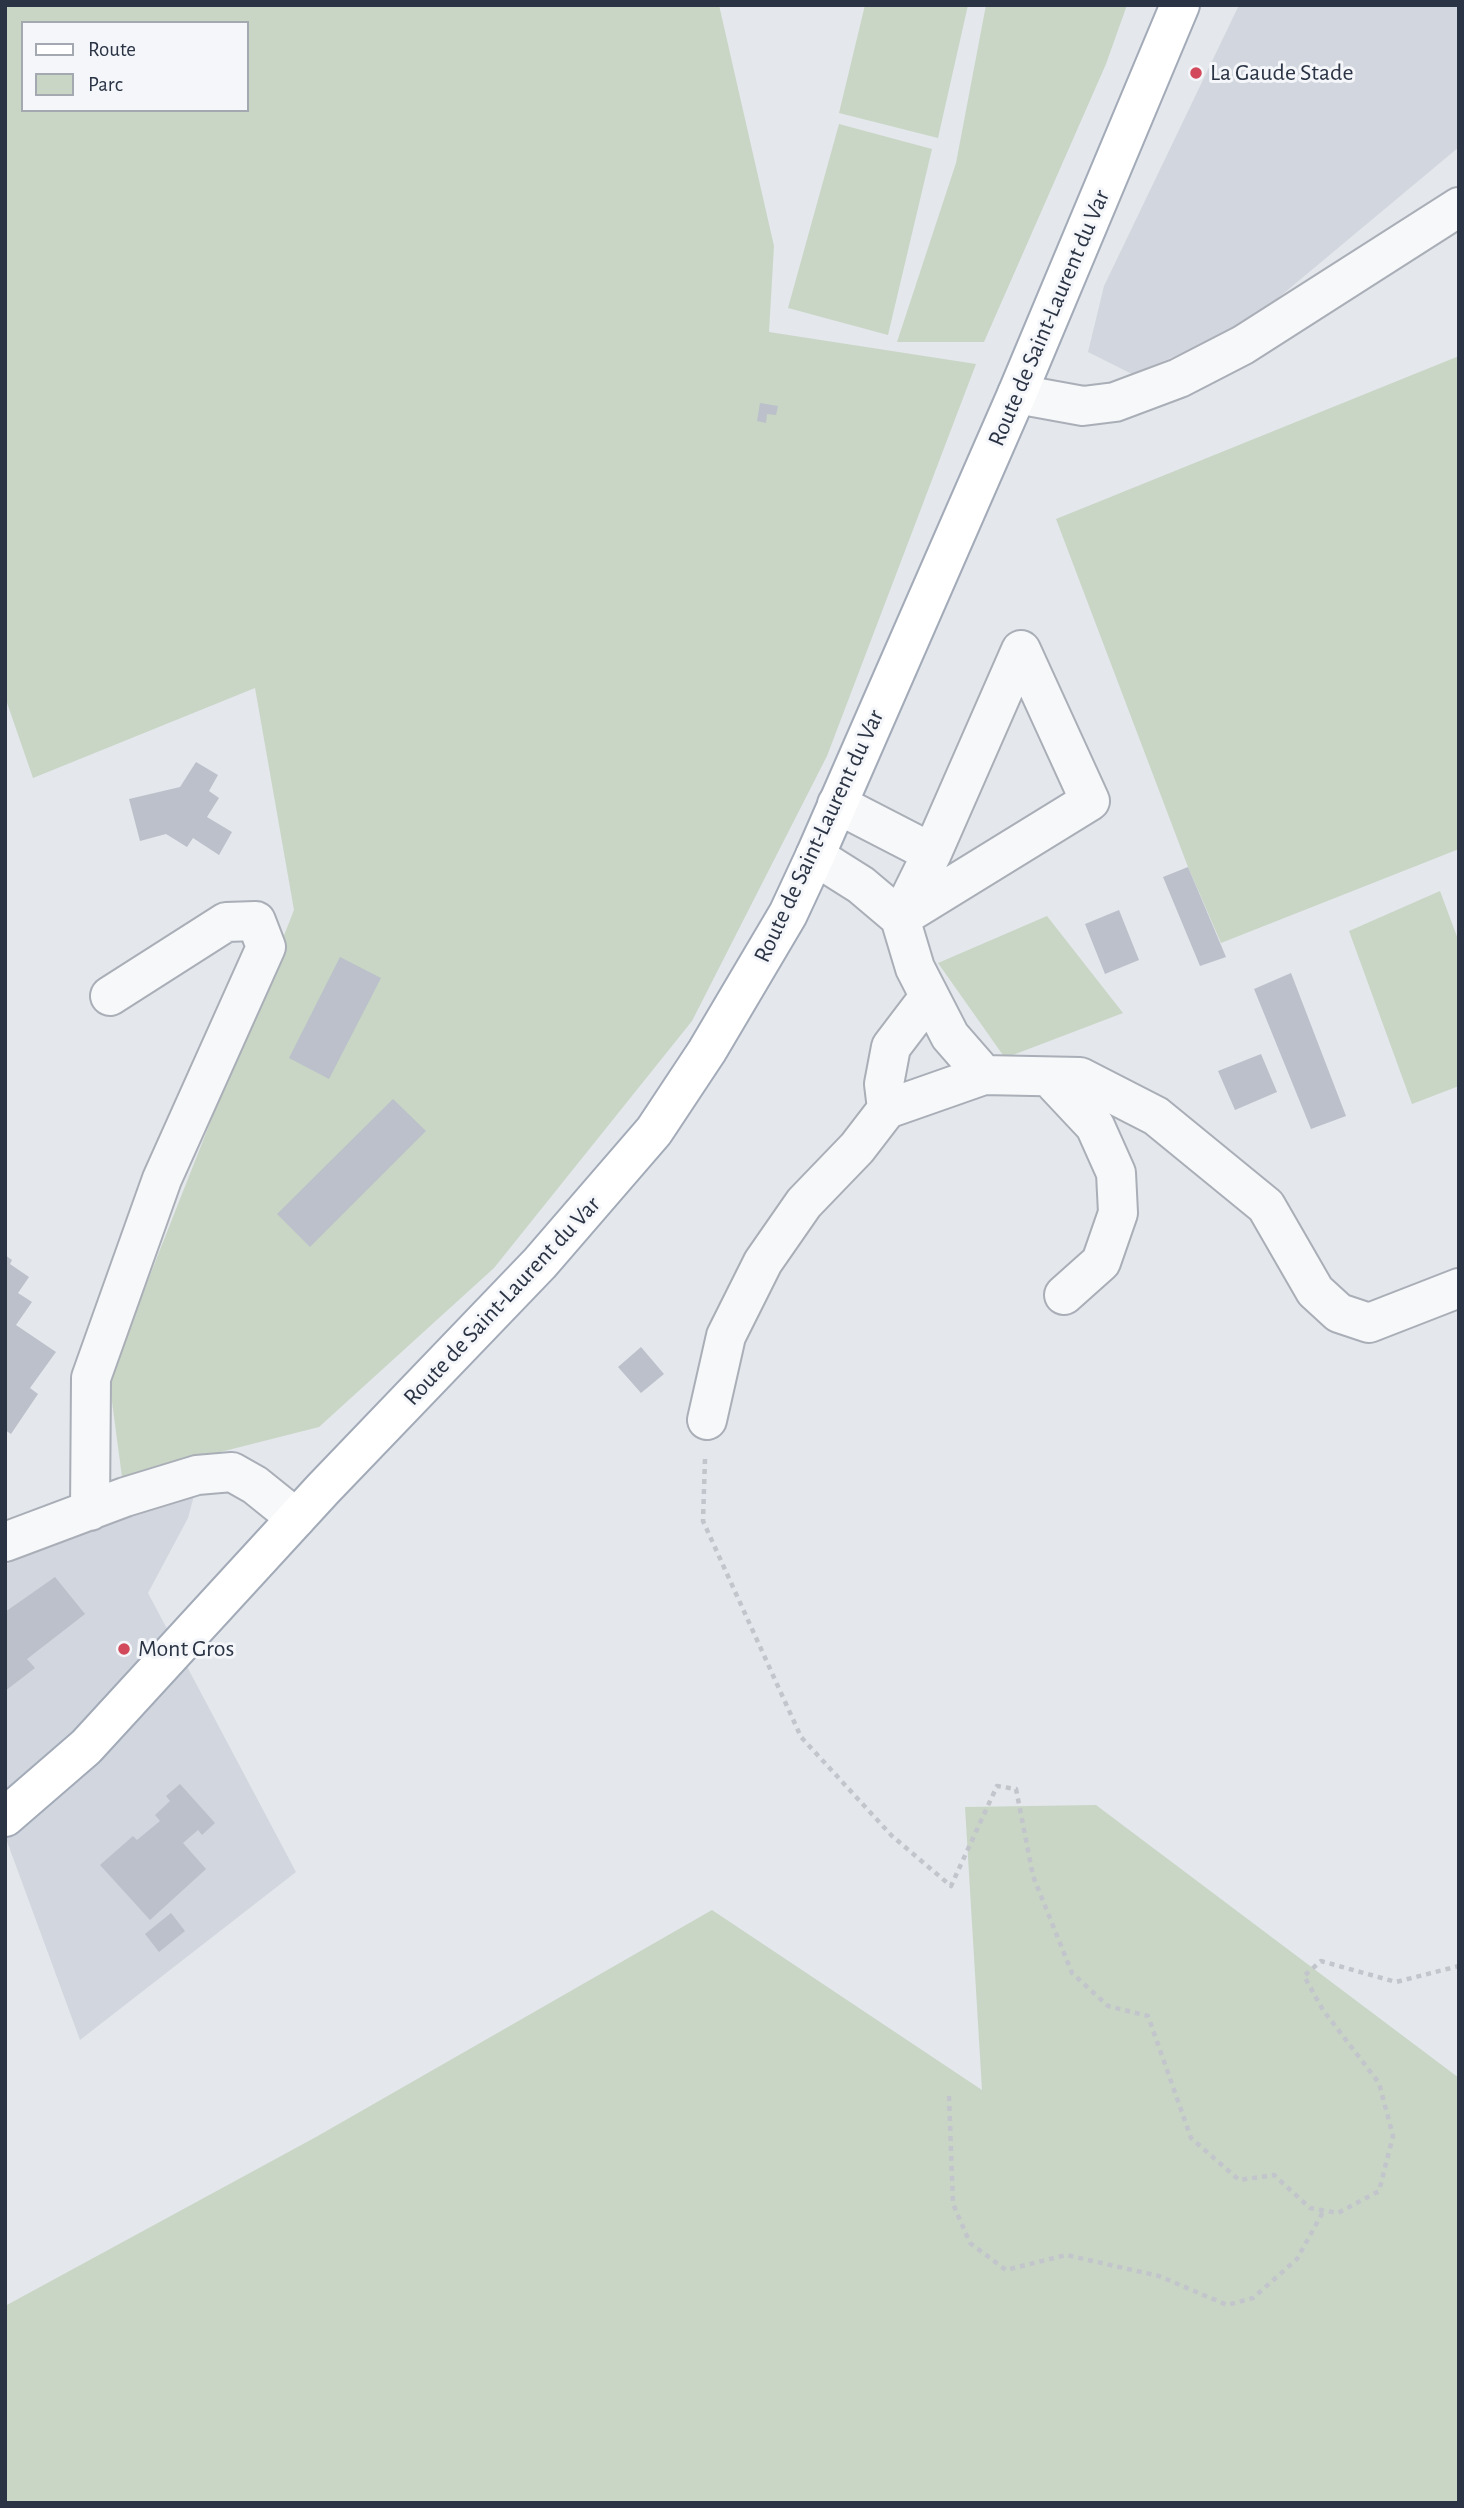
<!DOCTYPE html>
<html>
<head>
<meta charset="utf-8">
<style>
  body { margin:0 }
  #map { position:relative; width:1464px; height:2508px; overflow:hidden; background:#e4e7ec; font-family:"Alegreya Sans",sans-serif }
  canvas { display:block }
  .frame { position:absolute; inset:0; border:7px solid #2b3445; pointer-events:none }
  .legend { position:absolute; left:21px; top:21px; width:228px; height:91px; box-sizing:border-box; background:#f4f6f9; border:2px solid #a4a8b1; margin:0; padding:9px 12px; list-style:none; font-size:21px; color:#2b3445 }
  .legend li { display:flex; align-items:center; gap:14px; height:35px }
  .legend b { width:35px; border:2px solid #a4a8b1 }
</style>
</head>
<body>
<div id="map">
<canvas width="1464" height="2508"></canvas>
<div class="frame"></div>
<ul class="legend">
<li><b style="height:9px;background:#fff"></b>Route</li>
<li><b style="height:19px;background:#c9d6c5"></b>Parc</li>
</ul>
</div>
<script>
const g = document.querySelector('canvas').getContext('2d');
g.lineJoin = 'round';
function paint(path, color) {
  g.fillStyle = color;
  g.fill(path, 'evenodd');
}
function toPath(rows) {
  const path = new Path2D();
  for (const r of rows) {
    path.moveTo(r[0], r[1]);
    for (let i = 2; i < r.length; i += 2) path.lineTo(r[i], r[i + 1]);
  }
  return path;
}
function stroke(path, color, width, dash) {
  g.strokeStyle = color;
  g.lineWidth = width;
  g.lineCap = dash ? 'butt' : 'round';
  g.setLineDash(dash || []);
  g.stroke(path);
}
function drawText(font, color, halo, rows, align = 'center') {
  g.font = font + ' "Alegreya Sans",sans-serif';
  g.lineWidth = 6;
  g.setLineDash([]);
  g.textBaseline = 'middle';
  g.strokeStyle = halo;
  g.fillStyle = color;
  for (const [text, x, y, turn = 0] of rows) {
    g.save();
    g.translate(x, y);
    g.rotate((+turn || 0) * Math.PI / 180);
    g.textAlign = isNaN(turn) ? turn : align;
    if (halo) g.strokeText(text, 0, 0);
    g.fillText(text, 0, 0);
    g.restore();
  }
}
const built = toPath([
  [1239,5,1459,5,1459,147,1241,329,1132,374,1088,352,1104,286],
  [195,1492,188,1518,148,1593,296,1872,80,2040,5,1836,5,1565,79,1530]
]);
const green = toPath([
  [5,5,719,5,774,246,769,332,976,364,827,756,692,1021,494,1268,319,1427,122,1477,109,1379,294,910,255,688,33,778,5,697],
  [23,23,247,23,247,110,23,110],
  [865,5,968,5,938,138,839,113],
  [986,5,1127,5,1106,64,984,342,897,342,956,163],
  [839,124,932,149,888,335,788,308],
  [1459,356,1459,849,1221,943,1188,867,1056,519],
  [1440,891,1459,942,1459,1086,1412,1104,1349,931],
  [1047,916,1123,1013,1005,1058,938,963],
  [1096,1805,1459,2078,1459,2503,5,2503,5,2306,316,2137,712,1910,982,2090,965,1807]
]);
const building = toPath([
  [760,403,778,406,776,415,767,414,766,423,757,421],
  [196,762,218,775,209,791,219,798,207,817,232,832,219,855,193,838,187,847,166,834,140,841,129,799,180,787],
  [1188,867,1226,957,1200,966,1163,877],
  [1119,910,1139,960,1105,974,1085,924],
  [340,957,381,978,329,1079,289,1058],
  [1291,973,1346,1116,1311,1129,1254,989],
  [1261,1054,1277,1092,1235,1110,1218,1071],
  [393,1099,426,1131,310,1247,277,1214],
  [5,1255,12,1260,10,1264,29,1277,18,1293,32,1302,16,1325,56,1352,30,1388,38,1394,11,1434,5,1430],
  [641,1347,664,1374,641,1393,618,1367],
  [55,1577,85,1614,27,1659,35,1668,5,1691,5,1612],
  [180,1784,215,1823,202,1835,198,1830,183,1843,206,1869,150,1920,100,1865,133,1836,137,1840,160,1821,155,1815,170,1801,166,1796],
  [171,1913,185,1931,159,1952,145,1934]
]);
const path = toPath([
  [705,1459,703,1521,801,1737,892,1836,951,1886,997,1786,1016,1789,1033,1876,1072,1973,1108,2006,1148,2016,1191,2138,1239,2180,1274,2175,1310,2208,1338,2213,1379,2191,1393,2136,1379,2083,1323,2010,1304,1976,1321,1961,1396,1982,1459,1966],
  [949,2096,953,2204,970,2243,1006,2270,1066,2255,1159,2276,1227,2305,1253,2298,1297,2259,1324,2210]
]);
const minor = toPath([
  [1017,394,1083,406,1115,402,1179,378,1243,345,1459,207],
  [932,853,900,918,915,968,950,1036,984,1075,1080,1077,1156,1116,1266,1206,1315,1291,1339,1313,1369,1323,1459,1288],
  [815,856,861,885,900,918,1090,801,1021,650,932,853,837,804],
  [1049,1077,1095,1126,1116,1173,1118,1213,1101,1262,1064,1295],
  [887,1109,884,1084,891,1047,929,997],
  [707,1420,726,1336,763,1262,804,1203,857,1148,887,1109,984,1075],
  [90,1511,91,1378,162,1179,266,947,256,921,226,922,110,996],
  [5,1542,125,1497,197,1475,232,1472,255,1485,296,1518]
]);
const major = toPath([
  [5,1817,86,1747,323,1489,540,1263,654,1131,707,1051,788,914,815,856,1017,394,1180,5]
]);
const markers = [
  [1196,73,7,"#d1495b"],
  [124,1649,7,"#d1495b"]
];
const poiNames = [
  ["La Gaude Stade",1210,73],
  ["Mont Gros",138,1649]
];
const streetNames = [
  ["Route de Saint-Laurent du Var",1049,318,-67],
  ["Route de Saint-Laurent du Var",819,836,-65],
  ["Route de Saint-Laurent du Var",502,1301,-47]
];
paint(built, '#d2d6de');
paint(green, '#c9d6c5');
paint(building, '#bbc0ca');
stroke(minor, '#a9aeb7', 42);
stroke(major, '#a3abb8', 42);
stroke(path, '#c2c5cb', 4.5, [5, 5]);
stroke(minor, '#f7f8fa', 38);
stroke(major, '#fff', 38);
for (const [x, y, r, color] of markers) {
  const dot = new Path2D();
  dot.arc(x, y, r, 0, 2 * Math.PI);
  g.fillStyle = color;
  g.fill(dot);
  stroke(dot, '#f4f6f9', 2.5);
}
drawText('24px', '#2b3445', '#f4f6f9', poiNames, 'left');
drawText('24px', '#2b3445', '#f4f6f9', streetNames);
</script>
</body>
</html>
